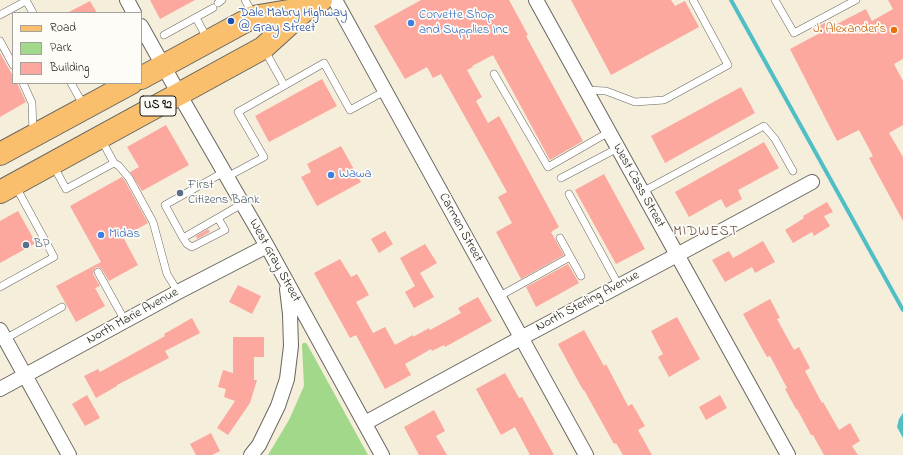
<!DOCTYPE html>
<html>
<head>
<meta charset="utf-8">
<style>
  body { margin:0 }
  #map { position:relative; width:903px; height:455px; overflow:hidden; background:#f4eedb; font-family:"Indie Flower",sans-serif }
  canvas { display:block }
  .legend { position:absolute; left:12px; top:12px; width:130px; height:72px; box-sizing:border-box; background:#fdfcf7; border:1px solid #a3a29f; margin:0; padding:5px 7px; list-style:none; font-size:12px; color:#1c1c1c }
  .legend li { display:flex; align-items:center; gap:8px; height:20px }
  .legend b { width:20px; border:1px solid #a3a29f }
</style>
</head>
<body>
<div id="map">
<canvas width="903" height="455"></canvas>
<ul class="legend">
<li><b style="height:5px;background:#f9bf6d"></b>Road</li>
<li><b style="height:11px;background:#a2d889"></b>Park</li>
<li><b style="height:11px;background:#fca89f"></b>Building</li>
</ul>
</div>
<script>
const g = document.querySelector('canvas').getContext('2d');
g.lineJoin = 'round';
function paint(path, color) {
  g.fillStyle = color;
  g.fill(path, 'evenodd');
}
function toPath(rows) {
  const path = new Path2D();
  for (const r of rows) {
    path.moveTo(r[0], r[1]);
    for (let i = 2; i < r.length; i += 2) path.lineTo(r[i], r[i + 1]);
  }
  return path;
}
function stroke(path, color, width, dash) {
  g.strokeStyle = color;
  g.lineWidth = width;
  g.lineCap = dash ? 'butt' : 'round';
  g.setLineDash(dash || []);
  g.stroke(path);
}
function drawText(font, color, halo, rows, align = 'center') {
  g.font = font + ' "Indie Flower",sans-serif';
  g.lineWidth = 3.5;
  g.setLineDash([]);
  g.textBaseline = 'middle';
  g.strokeStyle = halo;
  g.fillStyle = color;
  for (const [text, x, y, turn = 0] of rows) {
    g.save();
    g.translate(x, y);
    g.rotate((+turn || 0) * Math.PI / 180);
    g.textAlign = isNaN(turn) ? turn : align;
    if (halo) g.strokeText(text, 0, 0);
    g.fillText(text, 0, 0);
    g.restore();
  }
}
const green = toPath([
  [303,343,306,343,307,344,368,455,268,455,289,420,304,386,302,345]
]);
const water = toPath([
  [903,413,903,438,897,427,899,419]
]);
const stream = toPath([
  [731,0,903,310]
]);
const building = toPath([
  [150,0,195,0,160,19],
  [421,0,509,0,528,35,526,36,583,141,550,160,493,55,472,66,473,67,467,70,482,97,476,101,488,123,499,116,559,227,551,232,564,255,521,279,496,232,512,223,498,197,507,192,441,74,433,78,427,67,405,79,374,26],
  [571,0,671,0,675,6,685,1,699,27,611,75],
  [888,0,903,0,903,59,894,64,903,81,903,125,889,133,903,157,903,221,869,158,873,156,859,130,837,141,790,49,820,33,817,27,830,20,833,26,866,9,872,21,893,9],
  [90,1,97,13,67,13],
  [0,53,13,76,13,83,17,83,26,102,0,117],
  [322,79,337,106,269,142,255,116],
  [741,87,755,113,665,163,651,136],
  [166,125,189,165,142,191,130,172,139,167,127,147],
  [764,142,779,168,738,190,742,199,726,208,721,199,689,217,675,192],
  [341,146,361,182,317,206,301,177,311,172,307,164],
  [604,174,645,249,616,264,575,190],
  [122,177,125,181,148,223,123,237,138,265,109,281,101,268,98,267,95,268,94,270,93,274,100,286,95,288,105,306,76,322,56,286,101,262,70,206],
  [827,202,833,212,824,216,830,226,814,236,812,232,793,243,785,230,804,218,803,216],
  [18,211,36,243,0,263,0,221],
  [208,229,210,232,197,239,196,236],
  [385,231,393,244,379,253,371,239],
  [763,241,775,262,755,273,752,267,725,282,712,260,729,251,733,258],
  [425,244,437,263,420,273,434,297,414,308,405,292,415,286,400,258],
  [340,259,351,277,357,274,369,295,356,302,373,333,385,327,395,345,413,335,413,337,429,328,430,330,461,313,458,308,478,297,492,321,445,347,444,345,432,351,431,349,405,364,411,375,385,389,356,335,350,338,314,273],
  [568,264,579,283,536,307,526,287],
  [238,285,261,296,252,314,229,302],
  [770,299,780,318,777,319,794,350,799,347,810,368,805,371,822,403,823,402,839,430,850,423,860,441,852,446,858,455,824,455,813,435,811,435,797,409,796,409,785,389,787,388,770,356,767,357,743,314],
  [677,317,700,359,669,377,658,357,663,354,651,331],
  [192,318,200,333,165,351,169,358,117,385,117,386,96,398,84,376,98,369,100,372,165,336,164,334],
  [584,330,604,366,606,364,628,406,632,404,645,426,638,430,652,455,623,455,616,443,614,444,584,390,583,390,572,370,558,344],
  [233,337,264,337,264,357,254,357,254,380,257,380,250,403,228,435,217,428,235,401,224,397,226,389,218,387,223,370,233,373],
  [505,373,519,398,522,397,554,455,530,455,515,427,501,435,476,389],
  [87,395,100,418,85,426,72,404],
  [720,395,727,408,706,420,699,407],
  [434,410,445,431,436,436,447,455,419,455,404,427],
  [211,433,220,451,212,455,196,455,190,444]
]);
const service = toPath([
  [26,0,33,13],
  [245,0,253,14],
  [775,0,794,33,856,0],
  [218,3,222,0],
  [0,15,26,1],
  [196,18,207,38],
  [164,35,213,8],
  [0,41,13,65],
  [264,49,284,85],
  [494,74,548,167,609,132],
  [23,83,32,103,33,133],
  [71,83,84,106],
  [585,90,606,91,635,102,664,100,728,65,693,0],
  [101,139,114,163,119,166,129,178,153,222,167,274,178,292],
  [53,165,66,189,114,163],
  [224,172,165,205,183,238,242,204],
  [227,177,264,157,238,112,324,63,350,110,385,91],
  [561,178,618,148],
  [642,192,764,126,775,139,793,171],
  [569,194,619,286],
  [183,238,187,244,192,247,225,230,218,218],
  [560,238,581,276],
  [98,272,125,321],
  [0,287,54,257,16,187],
  [498,297,570,257],
  [5,339,62,307]
]);
const minor = toPath([
  [127,0,134,13],
  [335,0,586,455],
  [536,0,788,455],
  [141,26,179,94,267,246,382,455],
  [0,330,69,455],
  [0,389,178,292,267,246],
  [365,423,521,338,677,255,812,182],
  [251,455,259,445,278,406,287,379,291,346,290,314,287,289]
]);
const primary = toPath([
  [141,78,253,17,307,8],
  [0,154,131,83],
  [0,192,263,48,307,8,321,0]
]);
const markers = [
  [231,21,4,"#1a4fb4"],
  [411,23,4,"#3f7fe0"],
  [894,30,4,"#e8710a"],
  [331,175,4,"#3f7fe0"],
  [180,193,4,"#5c6f8a"],
  [101,235,4,"#3f7fe0"],
  [26,245,4,"#5c6f8a"]
];
const shields = [
  [158,106,36]
];
const shieldNames = [
  ["US 92",158,106]
];
const transitNames = [
  ["Dale Mabry Highway",239,14],
  ["@ Gray Street",239,29]
];
const shopNames = [
  ["Corvette Shop",419,16],
  ["and Supplies Inc",419,31],
  ["Wawa",339,175],
  ["Midas",109,235]
];
const foodNames = [
  ["J. Alexander's",886,30]
];
const serviceNames = [
  ["First",188,186],
  ["Citizens Bank",188,201],
  ["BP",34,245]
];
const streetNames = [
  ["West Cass Street",638,186,61],
  ["Carmen Street",460,228,61],
  ["West Gray Street",274,261,61],
  ["North Sterling Avenue",588,302,-28],
  ["North Marie Avenue",133,317,-29]
];
const neighbourhoodNames = [
  ["MIDWEST",706,233]
];
paint(green, '#a2d889');
paint(water, '#4fbec5');
stroke(stream, '#4fbec5', 4);
paint(building, '#fca89f');
stroke(service, '#68665f', 8);
stroke(minor, '#68665f', 16);
stroke(primary, '#68665f', 24);
stroke(service, '#fff', 7);
stroke(minor, '#fff', 14);
stroke(primary, '#f9bf6d', 22);
for (const [x, y, r, color] of markers) {
  const dot = new Path2D();
  dot.arc(x, y, r, 0, 2 * Math.PI);
  g.fillStyle = color;
  g.fill(dot);
  stroke(dot, '#fdfcf7', 1.5);
}
for (const [x, y, w] of shields) {
  const box = new Path2D();
  box.roundRect(x - w / 2, y - 10, w, 20, 3);
  g.fillStyle = '#fdfcf7';
  g.fill(box);
  stroke(box, '#1c1c1c', 1);
}
drawText('bold 12px', '#1c1c1c', null, shieldNames);
drawText('13px', '#164399', '#fdfcf7', transitNames, 'left');
drawText('13px', '#366cbe', '#fdfcf7', shopNames, 'left');
drawText('13px', '#c56008', '#fdfcf7', foodNames, 'right');
drawText('13px', '#4e5e75', '#fdfcf7', serviceNames, 'left');
drawText('13px', '#1c1c1c', '#fdfcf7', streetNames);
g.letterSpacing = '1px';
drawText('14px', '#6a4d4a', '#fdfcf7', neighbourhoodNames);
g.letterSpacing = '0px';
</script>
</body>
</html>
